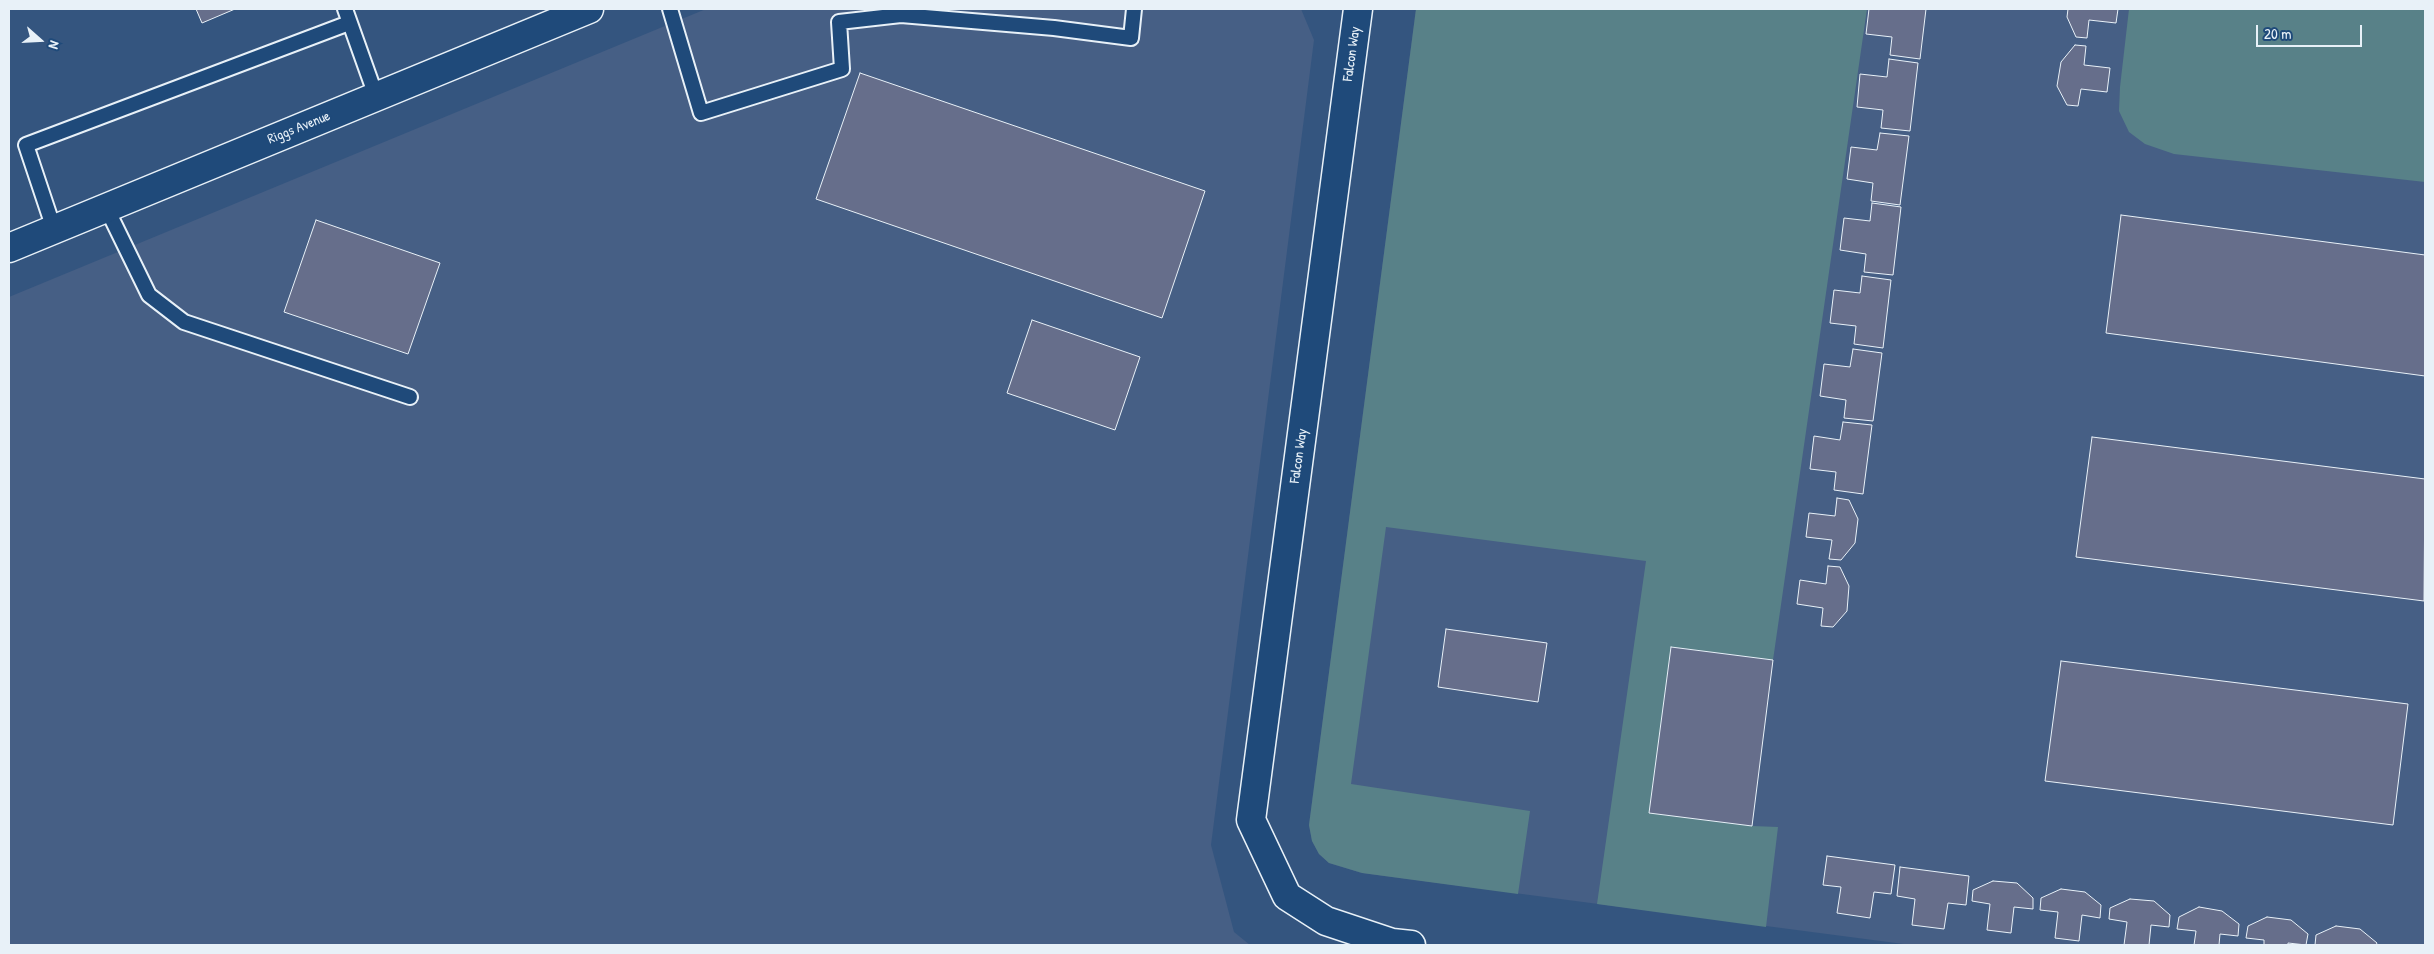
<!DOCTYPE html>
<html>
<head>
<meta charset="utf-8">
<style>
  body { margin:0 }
  #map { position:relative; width:2434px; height:954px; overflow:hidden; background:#34557f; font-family:"Patrick Hand",sans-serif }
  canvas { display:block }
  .frame { position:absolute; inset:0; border:10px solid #e8f1f8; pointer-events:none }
  .north { position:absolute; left:15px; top:15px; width:50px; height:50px; -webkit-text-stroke:4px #1f4a7a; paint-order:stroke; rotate:109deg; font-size:14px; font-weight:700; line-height:20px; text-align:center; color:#e8f1f8 }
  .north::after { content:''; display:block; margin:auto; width:18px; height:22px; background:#e8f1f8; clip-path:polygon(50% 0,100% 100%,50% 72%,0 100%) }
  .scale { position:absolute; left:2256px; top:25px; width:106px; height:22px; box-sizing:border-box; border:2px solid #e8f1f8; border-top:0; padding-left:6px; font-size:15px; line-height:18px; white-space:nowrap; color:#e8f1f8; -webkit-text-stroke:4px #1f4a7a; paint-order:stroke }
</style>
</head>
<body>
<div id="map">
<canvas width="2434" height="954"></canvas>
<div class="frame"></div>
<div class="north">N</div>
<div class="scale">20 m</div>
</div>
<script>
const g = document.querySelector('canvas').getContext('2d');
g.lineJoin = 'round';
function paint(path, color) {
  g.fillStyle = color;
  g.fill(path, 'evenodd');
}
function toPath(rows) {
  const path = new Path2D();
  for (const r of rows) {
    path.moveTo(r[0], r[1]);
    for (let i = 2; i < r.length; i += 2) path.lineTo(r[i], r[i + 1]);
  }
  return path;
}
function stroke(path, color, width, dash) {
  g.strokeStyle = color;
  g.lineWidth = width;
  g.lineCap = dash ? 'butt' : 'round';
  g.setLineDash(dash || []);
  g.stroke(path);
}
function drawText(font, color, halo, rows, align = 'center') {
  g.font = font + ' "Patrick Hand",sans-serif';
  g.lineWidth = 4;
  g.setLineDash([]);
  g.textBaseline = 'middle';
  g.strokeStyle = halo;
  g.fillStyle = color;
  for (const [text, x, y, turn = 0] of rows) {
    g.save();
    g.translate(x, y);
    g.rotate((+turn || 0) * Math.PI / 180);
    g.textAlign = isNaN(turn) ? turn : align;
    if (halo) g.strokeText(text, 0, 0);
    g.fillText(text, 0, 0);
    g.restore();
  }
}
const built = toPath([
  [706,9,1301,9,1314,40,1211,845,1234,932,1250,945,9,945,9,297],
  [1416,9,2425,9,2425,945,1911,945,1362,873,1329,863,1319,854,1312,841,1309,825]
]);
const green = toPath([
  [1416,9,1867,9,1773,660,1671,647,1649,813,1752,826,1778,827,1766,927,1597,904,1646,561,1386,527,1351,784,1530,811,1518,894,1362,873,1329,863,1319,854,1312,841,1309,825],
  [2129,9,2425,9,2425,182,2174,154,2145,144,2129,132,2119,111,2120,87]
]);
const building = toPath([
  [196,9,235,9,202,23,196,9],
  [1869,9,1926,9,1920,59,1890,55,1892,37,1866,34,1869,9],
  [2068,9,2118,9,2116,23,2089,20,2087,38,2076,37,2067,17,2068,9],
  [2075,45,2086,46,2084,65,2110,68,2107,92,2081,89,2078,106,2067,105,2057,86,2061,62,2075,45],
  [1889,59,1918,63,1910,131,1881,128,1883,110,1857,107,1860,74,1887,77,1889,59],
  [860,73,1205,191,1162,318,816,199,860,73],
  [1880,133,1909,136,1900,205,1871,201,1873,183,1847,179,1851,147,1877,150,1880,133],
  [1872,203,1901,207,1893,275,1864,272,1866,254,1840,250,1844,218,1870,221,1872,203],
  [2121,215,2425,255,2425,376,2106,333,2121,215],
  [316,220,440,263,408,354,284,312,316,220],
  [1862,276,1891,280,1883,348,1854,344,1856,326,1830,323,1834,290,1860,293,1862,276],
  [1032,320,1140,357,1115,430,1007,393,1032,320],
  [1853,349,1882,353,1873,421,1844,418,1846,400,1820,396,1824,364,1850,367,1853,349],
  [1843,422,1872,425,1863,494,1834,490,1836,472,1810,469,1814,436,1840,440,1843,422],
  [2092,437,2425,479,2424,601,2076,557,2092,437],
  [1837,498,1849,500,1858,519,1855,543,1841,560,1829,559,1832,540,1806,537,1809,513,1835,516,1837,498],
  [1828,566,1840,567,1849,586,1847,611,1833,627,1821,626,1823,608,1797,604,1800,580,1826,584,1828,566],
  [1446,629,1547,643,1538,702,1438,687,1446,629],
  [1671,647,1773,660,1752,826,1649,813,1671,647],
  [2061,661,2408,704,2393,825,2045,781,2061,661],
  [1827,856,1895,865,1891,894,1874,892,1870,918,1837,913,1841,887,1823,885,1827,856],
  [1900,867,1969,876,1966,905,1948,903,1944,929,1912,925,1915,899,1897,896,1900,867],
  [1993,881,2017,883,2033,898,2033,909,2014,907,2011,933,1987,930,1990,904,1972,901,1973,890,1993,881],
  [2061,889,2085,892,2101,905,2100,918,2082,915,2079,941,2055,938,2058,912,2040,910,2041,898,2061,889],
  [2130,899,2154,901,2170,915,2169,927,2151,925,2149,945,2124,945,2127,922,2109,919,2110,908,2130,899],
  [2199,907,2222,911,2239,924,2238,936,2220,934,2219,945,2194,945,2196,931,2177,929,2179,917,2199,907],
  [2267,917,2291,920,2308,934,2306,945,2288,943,2288,945,2264,945,2264,940,2246,938,2248,926,2267,917],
  [2336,926,2360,929,2377,943,2376,945,2315,945,2316,935,2336,926]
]);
const lane = toPath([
  [345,9,376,96],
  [670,9,701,113,842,69,839,22,901,15,1054,28,1131,38,1134,9],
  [106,207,149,295,184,322,410,397],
  [54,229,26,145,349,23]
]);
const street = toPath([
  [1358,9,1251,820,1287,896,1326,921,1392,943,1411,945],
  [9,248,589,9]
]);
const streetNames = [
  ["Falcon Way",1352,54,-82],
  ["Riggs Avenue",299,128,-22],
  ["Falcon Way",1299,456,-82]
];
paint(built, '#465f85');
paint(green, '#588188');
paint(building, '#666e8b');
stroke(building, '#e8f1f8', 1);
stroke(lane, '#e8f1f8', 18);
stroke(street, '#e8f1f8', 31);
stroke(lane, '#1f4a7a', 14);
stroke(street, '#1f4a7a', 28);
drawText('14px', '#e8f1f8', '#1f4a7a', streetNames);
</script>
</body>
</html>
